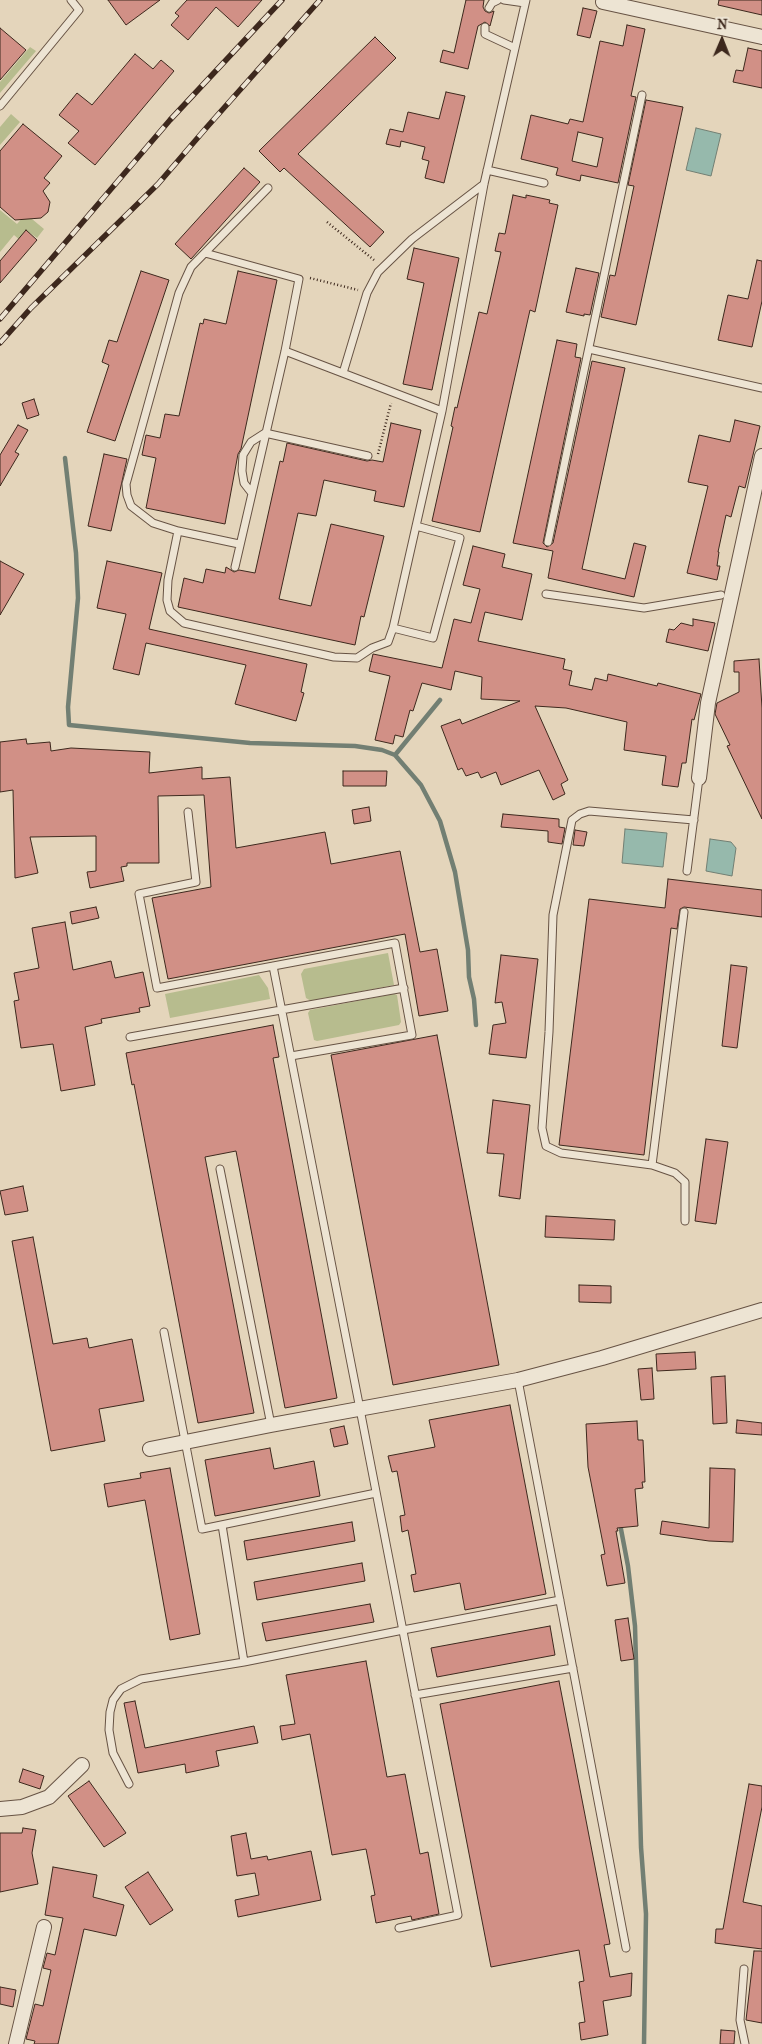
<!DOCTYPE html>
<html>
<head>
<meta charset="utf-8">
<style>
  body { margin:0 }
  #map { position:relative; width:762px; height:2044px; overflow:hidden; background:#e4d5bb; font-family:"IM FELL French Canon",serif }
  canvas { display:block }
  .north { position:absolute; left:697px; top:15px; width:50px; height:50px; -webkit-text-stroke:4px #ede4d3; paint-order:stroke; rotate:1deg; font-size:14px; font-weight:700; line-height:20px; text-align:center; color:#3d281d }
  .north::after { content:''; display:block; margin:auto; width:18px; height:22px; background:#3d281d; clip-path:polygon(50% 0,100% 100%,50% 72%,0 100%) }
</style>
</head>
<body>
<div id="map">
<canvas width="762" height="2044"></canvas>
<div class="north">N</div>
</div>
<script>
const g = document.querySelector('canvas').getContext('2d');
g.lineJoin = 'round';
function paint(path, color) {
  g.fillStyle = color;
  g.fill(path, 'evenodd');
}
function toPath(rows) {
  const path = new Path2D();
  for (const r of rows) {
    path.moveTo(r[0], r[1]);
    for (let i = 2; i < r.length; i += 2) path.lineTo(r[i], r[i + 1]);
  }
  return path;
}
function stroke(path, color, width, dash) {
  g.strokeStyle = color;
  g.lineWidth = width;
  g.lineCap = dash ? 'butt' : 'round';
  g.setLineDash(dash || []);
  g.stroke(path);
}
const green = toPath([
  [30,47,36,51,0,93,0,82],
  [11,114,20,122,0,145,0,127],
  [0,210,17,224,26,214,44,229,37,238,30,233,22,242,14,235,0,252],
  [388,953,394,985,311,1001,306,998,301,974,304,969],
  [259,975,268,988,270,999,170,1018,165,994],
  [394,994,397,995,401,1022,399,1025,317,1041,314,1040,308,1013,310,1010]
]);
const water = toPath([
  [696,128,721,134,711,176,686,170,696,128],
  [625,829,667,833,663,867,622,863,625,829],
  [710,839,731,842,736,848,732,876,706,871,710,839]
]);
const stream = toPath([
  [65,458,76,553,78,598,68,707,69,725,250,743,355,746,382,750,395,755,421,785,440,821,455,872,468,950,469,977,474,999,476,1025],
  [395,755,440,700],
  [620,1524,628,1566,635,1626,641,1847,646,1914,644,2044]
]);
const building = toPath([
  [108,0,160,0,126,25,108,0],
  [187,0,262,0,238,27,216,7,188,40,171,25,179,16,175,13,187,0],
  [466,0,484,0,483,7,485,11,489,13,494,11,490,26,485,22,478,26,468,69,440,62,443,50,454,53,466,0],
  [719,0,762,0,762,15,718,5,719,0],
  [583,8,597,11,590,38,577,35,583,8],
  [627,25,645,29,631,96,636,97,618,183,581,175,580,181,556,175,558,168,521,159,531,115,568,124,570,119,583,122,600,41,623,46,627,25],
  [578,132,603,138,597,167,572,161,578,132],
  [0,28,26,50,0,80,0,28],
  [375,37,396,58,298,154,384,232,370,247,284,168,280,172,259,151,375,37],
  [748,48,762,51,762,88,733,82,736,70,743,71,748,48],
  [135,54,153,69,161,60,174,71,95,165,68,143,79,131,59,115,77,93,92,105,135,54],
  [446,92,465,96,444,183,425,178,429,161,422,159,425,147,401,141,400,147,386,144,390,129,403,132,408,112,439,119,446,92],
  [646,100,683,107,636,325,601,317,610,275,615,276,634,186,628,185,646,100],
  [23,124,62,156,44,178,50,183,43,191,50,202,48,212,41,218,15,220,0,207,0,151,23,124],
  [244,168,260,182,191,259,175,244,244,168],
  [513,195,526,198,526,195,550,200,549,203,558,205,535,312,530,310,480,532,432,521,453,427,451,426,455,407,457,408,479,312,487,314,501,252,495,251,499,233,505,234,513,195],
  [26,230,37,240,0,283,0,261,26,230],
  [414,248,459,258,432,390,403,384,424,283,407,279,414,248],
  [757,260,762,261,762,301,752,347,718,340,728,295,748,299,757,260],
  [576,268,599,273,590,315,584,314,584,316,566,312,576,268],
  [141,271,169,280,115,441,87,432,109,365,102,362,109,340,117,342,141,271],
  [238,271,277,280,241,449,238,454,225,524,146,508,156,458,142,455,146,435,160,438,165,414,179,416,200,323,203,324,204,319,226,324,238,271],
  [557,340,577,344,575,357,581,358,543,543,547,547,553,543,592,361,625,368,582,569,625,579,634,543,646,546,634,597,548,578,553,551,513,543,557,340],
  [34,399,39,415,27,419,22,403,34,399],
  [735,420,760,426,745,488,739,486,731,517,726,515,718,552,719,552,717,566,720,566,717,580,687,573,708,486,688,482,699,435,730,442,735,420],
  [391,423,421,430,404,507,374,501,376,491,324,480,316,516,298,513,279,599,311,606,331,524,384,536,364,617,361,616,355,645,178,607,184,578,203,583,206,569,225,573,226,567,234,572,239,570,255,573,280,461,283,462,287,443,367,461,372,460,383,462,391,423],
  [18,425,28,430,15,452,19,454,0,486,0,455,18,425],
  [104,454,127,459,111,531,88,526,104,454],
  [473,546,505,554,502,567,532,574,522,620,485,612,478,641,565,659,563,669,572,671,569,685,592,690,595,678,607,681,608,674,657,686,658,683,701,694,694,720,692,719,686,763,682,763,678,787,662,785,666,756,624,750,627,722,566,708,535,706,568,780,561,784,565,794,553,800,539,770,501,785,496,772,481,778,478,772,466,776,462,768,458,770,441,726,460,719,462,724,520,701,481,699,482,677,455,671,451,690,422,683,413,711,410,710,403,737,395,735,393,744,375,740,390,676,369,671,373,654,442,668,454,619,471,623,480,589,463,585,473,546],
  [0,561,24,574,0,615,0,561],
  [107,561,162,573,149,629,307,664,301,692,304,693,296,721,235,704,246,665,146,643,139,675,113,669,126,614,97,608,107,561],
  [693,619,715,623,708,651,666,642,669,629,674,630,681,623,693,626,693,619],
  [759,659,762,708,762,819,727,746,730,745,715,714,717,703,739,692,739,672,734,672,734,661,759,659],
  [26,739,27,744,50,742,51,751,71,748,150,752,149,773,202,767,202,779,230,777,236,848,325,832,331,864,400,851,420,952,437,949,448,1011,419,1016,405,934,168,979,152,898,211,887,204,795,158,796,159,863,127,863,127,866,121,867,124,881,90,888,87,872,96,871,96,836,30,837,38,873,15,878,13,790,0,792,0,742,26,739],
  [343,771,387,771,386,786,343,786,343,771],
  [369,807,371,821,354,824,352,810,369,807],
  [503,814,559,819,559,827,565,828,562,844,548,842,548,831,501,827,503,814],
  [575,830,587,832,584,846,573,845,575,830],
  [668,879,762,890,762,917,684,907,680,909,677,929,671,928,644,1155,559,1145,589,899,665,908,668,879],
  [96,907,99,918,72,924,70,912,96,907],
  [65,922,73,970,111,961,115,978,143,972,150,1006,139,1008,140,1012,101,1019,102,1023,85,1027,95,1085,61,1091,53,1044,21,1048,14,1001,19,1000,14,973,39,968,32,928,65,922],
  [501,955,538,959,526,1058,489,1054,493,1025,506,1023,502,1002,495,1003,501,955],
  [731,965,747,967,737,1048,722,1046,731,965],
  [273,1025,279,1057,273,1058,337,1398,285,1408,236,1151,205,1157,254,1413,198,1423,134,1084,132,1085,126,1053,273,1025],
  [437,1035,499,1365,393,1385,331,1055,437,1035],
  [493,1100,530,1105,520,1199,499,1196,504,1154,487,1153,493,1100],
  [706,1139,728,1142,716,1224,695,1221,706,1139],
  [23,1186,28,1211,5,1215,0,1191,23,1186],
  [546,1216,615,1220,614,1240,545,1237,546,1216],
  [33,1237,53,1344,87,1338,89,1348,132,1339,144,1401,99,1409,105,1441,51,1451,12,1241,33,1237],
  [579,1285,611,1286,611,1303,579,1302,579,1285],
  [695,1352,696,1369,657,1371,656,1354,695,1352],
  [652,1368,654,1399,641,1400,638,1369,652,1368],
  [725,1376,727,1423,713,1424,711,1377,725,1376],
  [510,1405,546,1594,465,1610,460,1583,414,1592,411,1575,416,1574,408,1530,402,1532,400,1516,405,1515,397,1471,392,1472,388,1456,435,1447,429,1420,510,1405],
  [737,1420,762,1423,762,1435,736,1433,737,1420],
  [637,1421,638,1440,643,1440,645,1482,642,1482,643,1488,635,1489,638,1526,617,1528,618,1531,616,1531,625,1583,607,1586,601,1555,605,1554,588,1467,586,1424,637,1421],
  [344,1426,348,1444,334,1447,330,1429,344,1426],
  [270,1448,274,1469,314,1461,320,1496,215,1516,205,1460,270,1448],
  [170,1468,200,1634,170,1640,145,1500,108,1507,104,1484,141,1478,140,1473,170,1468],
  [710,1468,735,1469,733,1542,709,1541,660,1534,662,1521,709,1528,710,1468],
  [352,1522,355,1541,247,1560,244,1541,352,1522],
  [362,1563,365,1581,257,1600,254,1582,362,1563],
  [370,1604,374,1622,266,1641,262,1623,370,1604],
  [628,1618,634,1659,621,1661,615,1620,628,1618],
  [550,1626,555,1655,437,1677,431,1648,550,1626],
  [366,1661,387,1777,405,1774,420,1854,428,1852,439,1914,412,1920,411,1916,376,1923,371,1896,375,1895,366,1849,332,1855,310,1734,282,1740,280,1726,295,1724,286,1675,366,1661],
  [559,1681,610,1944,604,1945,610,1977,632,1973,631,1996,603,2001,608,2035,581,2040,579,2023,585,2022,579,1982,584,1981,579,1950,491,1967,440,1704,559,1681],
  [135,1701,145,1748,254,1726,258,1743,216,1751,219,1766,186,1773,185,1764,138,1773,124,1703,135,1701],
  [23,1769,44,1776,40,1789,19,1782,23,1769],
  [89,1781,126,1833,104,1847,68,1796,89,1781],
  [749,1784,762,1786,762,1807,743,1902,762,1906,762,1949,715,1943,716,1929,723,1929,749,1784],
  [23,1828,36,1830,32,1853,38,1884,0,1892,0,1833,22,1833,23,1828],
  [246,1833,251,1859,267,1856,268,1860,311,1851,321,1900,238,1917,235,1900,259,1895,255,1873,237,1876,231,1836,246,1833],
  [53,1867,97,1875,93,1897,124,1905,116,1936,84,1929,58,2044,34,2044,35,2041,26,2039,35,2004,43,2006,51,1970,43,1968,47,1953,55,1955,63,1918,45,1915,53,1867],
  [148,1872,173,1910,150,1925,125,1887,148,1872],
  [754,1951,762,1951,762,2023,746,2020,754,1951],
  [0,1987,16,1990,13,2007,0,2004,0,1987],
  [721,2030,735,2031,734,2044,720,2044,721,2030]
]);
const path = toPath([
  [327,222,374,260],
  [310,278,358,290],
  [378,454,391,403]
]);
const lane = toPath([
  [504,0,525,3],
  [489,8,492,3,498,0],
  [485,27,485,34,515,48],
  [0,106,79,10,71,0],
  [487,170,544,183],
  [268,188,191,267,179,293,126,484,127,495,131,506,153,523,178,531,168,580,167,600,170,611,184,623,334,657,357,658,372,648,388,642,393,628,442,411,484,184,526,0],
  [205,253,299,279,285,351,235,567],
  [589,349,762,388],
  [285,351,442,411],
  [343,373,367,293,378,272,412,239,484,184],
  [251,492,244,483,242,471,243,455,251,442,265,433,368,456],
  [178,531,239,544],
  [548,542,642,95],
  [546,594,644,608,721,595],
  [393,628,433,638,460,538,416,526],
  [188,812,196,882,139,894,157,988,395,943,412,1035,291,1056],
  [687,871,699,778],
  [273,966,360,1409,458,1915,399,1928],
  [130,1037,404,988],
  [652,1165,684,912],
  [220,1169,271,1425],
  [685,1221,685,1182,675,1173,652,1165,561,1153,546,1146,542,1128,549,1032,553,915,572,820,580,814,589,811,694,820],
  [164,1332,202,1529,376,1493],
  [518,1380,626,1948],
  [222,1525,244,1662],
  [415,1695,573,1668],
  [129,1784,113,1753,109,1730,110,1712,113,1700,121,1689,141,1679,244,1662,403,1630,560,1600],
  [744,1969,740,2020,745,2044]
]);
const street = toPath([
  [603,2,762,37],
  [699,778,708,703,762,456],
  [150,1449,271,1425,518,1380,602,1358,762,1310],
  [0,1809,22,1807,49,1797,82,1765],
  [16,2044,44,1927]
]);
const rail = toPath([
  [0,319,170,120,282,0],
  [0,343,31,308,158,184,207,127,320,0]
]);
paint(green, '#b7bc8e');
paint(water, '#96b9ac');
stroke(water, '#727f73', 1);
stroke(stream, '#727f73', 4.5);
paint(building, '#d19086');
stroke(building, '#3d281d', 1);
stroke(lane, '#675344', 9);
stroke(street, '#675344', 16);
stroke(path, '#3d281d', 2.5, [1, 2.5]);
stroke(lane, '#ede4d3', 7);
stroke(street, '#ede4d3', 14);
stroke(rail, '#3d281d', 5.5);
stroke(rail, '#ede4d3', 4, [11]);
</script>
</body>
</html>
